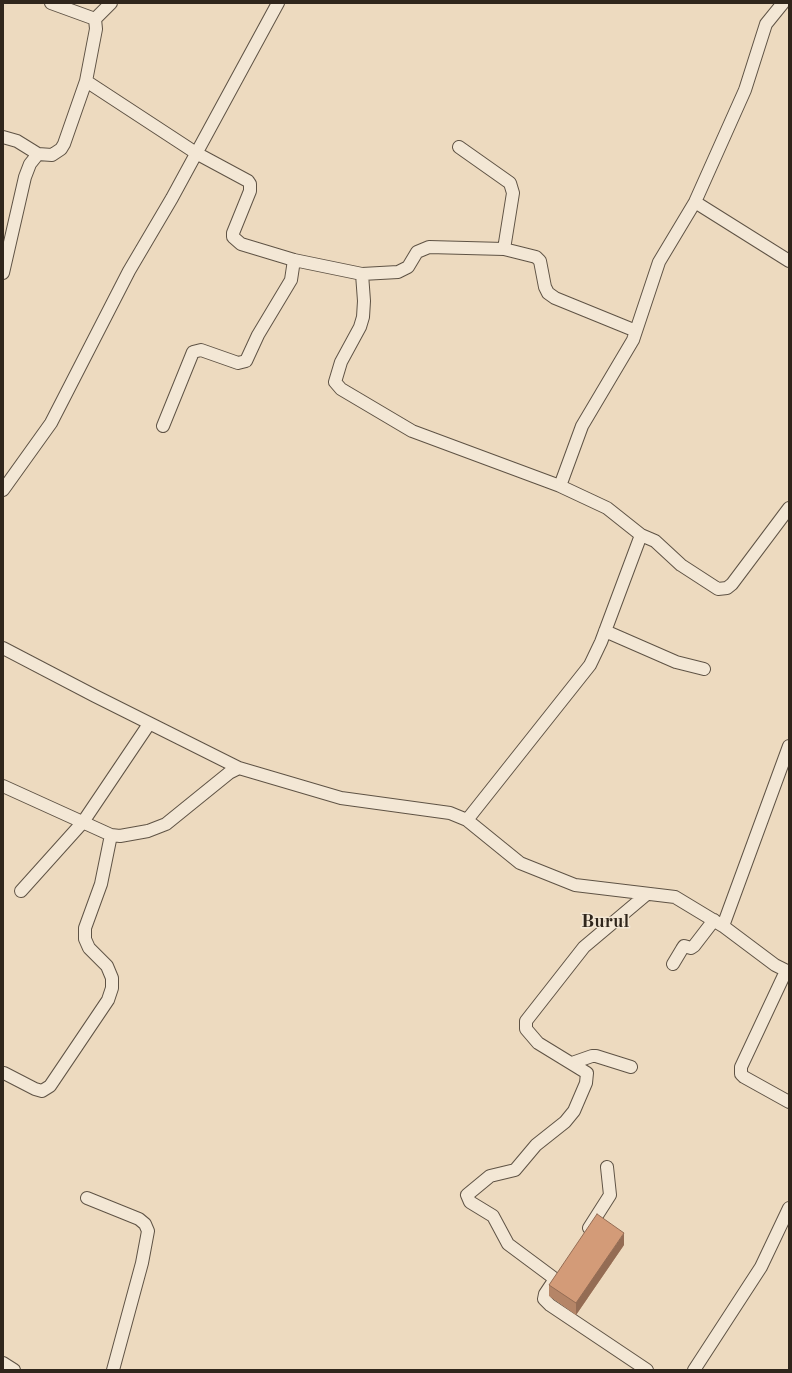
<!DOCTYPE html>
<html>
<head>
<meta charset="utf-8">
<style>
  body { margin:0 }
  #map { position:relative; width:792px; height:1373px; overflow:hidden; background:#eddabf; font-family:"Old Standard TT",serif }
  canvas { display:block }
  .frame { position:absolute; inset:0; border:4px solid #30261c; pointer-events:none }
</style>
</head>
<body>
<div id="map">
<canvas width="792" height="1373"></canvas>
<div class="frame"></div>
</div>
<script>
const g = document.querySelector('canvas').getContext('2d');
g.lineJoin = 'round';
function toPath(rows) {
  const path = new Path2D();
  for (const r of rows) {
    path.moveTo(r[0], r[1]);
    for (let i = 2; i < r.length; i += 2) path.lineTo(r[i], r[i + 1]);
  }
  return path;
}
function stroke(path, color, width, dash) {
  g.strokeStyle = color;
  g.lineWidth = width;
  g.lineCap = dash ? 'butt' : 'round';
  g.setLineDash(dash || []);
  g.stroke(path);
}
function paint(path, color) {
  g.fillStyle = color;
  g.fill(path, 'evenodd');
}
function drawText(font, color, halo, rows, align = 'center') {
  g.font = font + ' "Old Standard TT",serif';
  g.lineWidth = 3;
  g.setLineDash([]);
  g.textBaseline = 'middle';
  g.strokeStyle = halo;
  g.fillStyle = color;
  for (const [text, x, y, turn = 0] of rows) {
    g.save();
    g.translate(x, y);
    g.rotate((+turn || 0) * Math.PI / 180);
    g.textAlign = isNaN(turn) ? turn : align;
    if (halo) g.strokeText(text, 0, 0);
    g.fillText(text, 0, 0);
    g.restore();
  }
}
const minor = toPath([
  [95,19,111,3],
  [86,81,196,153,248,181,250,184,250,191,233,233,233,237,241,244,294,260,362,274,398,272,408,267,417,252,429,247,504,249,536,257,540,261,545,287,548,293,555,298,636,331],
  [3,137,17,141,38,154],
  [459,147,510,183,513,193,504,249],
  [695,202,789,261],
  [3,273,25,177,30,164,38,154,52,155,61,149,64,144,86,81,96,29,95,19,51,3],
  [362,274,364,301,363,317,360,327,341,362,335,382,341,389,412,431,560,486,607,508,641,535,655,541,681,565,718,589,727,588,732,584,789,508],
  [163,426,193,352,201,350,238,363,246,361,258,335,291,280,294,260],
  [560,486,582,426,633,340,659,262,695,202,745,90,766,24,783,3],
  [3,490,51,423,129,271,172,198,278,3],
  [605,631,676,662,704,669],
  [3,648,95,696,239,768],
  [3,786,111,835,120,836,148,831,166,824,229,773,239,768,341,798,450,813,467,820,520,863,575,885,675,897,723,926,775,965,789,972],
  [467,820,590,665,601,642,641,535],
  [21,891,83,822,149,724],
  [647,894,584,947,526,1021,526,1029,538,1043,587,1073,586,1083,574,1111,565,1122,536,1145,515,1170,490,1176,467,1195,470,1202,493,1216,508,1244,555,1279,545,1294,544,1299,550,1305,647,1370],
  [723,926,789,746],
  [673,964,682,949,684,946,691,948,694,946,714,920],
  [786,971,741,1067,741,1074,744,1077,789,1102],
  [572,1063,592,1056,596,1056,631,1067],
  [4,1073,35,1089,42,1091,50,1086,108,1000,112,988,112,978,107,966,89,948,85,939,85,928,101,884,111,835],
  [87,1198,139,1219,145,1224,148,1231,142,1263,113,1370],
  [589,1228,610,1195,607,1167],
  [3,1363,14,1370],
  [694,1370,761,1267,789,1208]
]);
const wall = toPath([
  [624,1245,576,1315,549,1296,549,1285]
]);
const shadedWall = toPath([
  [624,1233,624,1245,576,1315,576,1303]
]);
const building = toPath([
  [597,1214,624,1233,576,1303,549,1285,597,1214]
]);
const districtNames = [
  ["Burul",605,922]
];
stroke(minor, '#5f5345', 14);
stroke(minor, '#f3e7d5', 12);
paint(wall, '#b58567');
paint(shadedWall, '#946c54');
paint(building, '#d39b78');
stroke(building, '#946c54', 1);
drawText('bold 19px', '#30261c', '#f3e7d5', districtNames);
</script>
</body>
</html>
